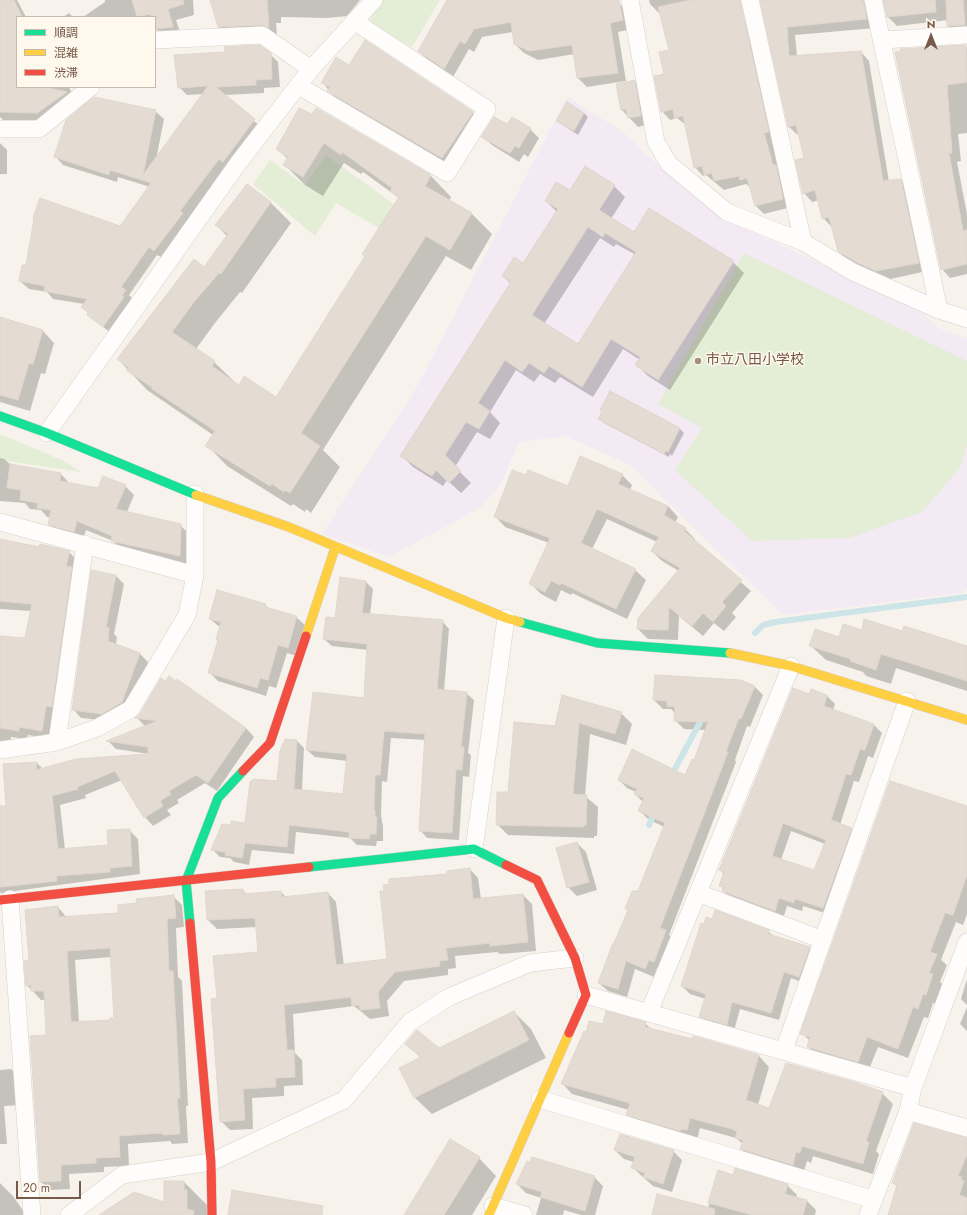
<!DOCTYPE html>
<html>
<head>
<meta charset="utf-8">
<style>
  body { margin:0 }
  #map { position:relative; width:967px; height:1215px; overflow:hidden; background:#f7f3ec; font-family:Jost,"Noto Sans JP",sans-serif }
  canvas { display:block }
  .legend { position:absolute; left:16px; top:16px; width:140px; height:72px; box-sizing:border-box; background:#fff8ed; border:1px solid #c8b9ac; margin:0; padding:5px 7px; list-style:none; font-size:12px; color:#765b4b }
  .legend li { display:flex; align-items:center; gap:8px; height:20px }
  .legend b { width:20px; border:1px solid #c8b9ac }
  .north { position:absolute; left:911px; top:16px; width:40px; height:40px; -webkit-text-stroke:3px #fff8ed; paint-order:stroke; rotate:0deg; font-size:11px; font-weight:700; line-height:16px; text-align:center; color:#765b4b }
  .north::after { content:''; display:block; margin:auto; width:14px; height:18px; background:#765b4b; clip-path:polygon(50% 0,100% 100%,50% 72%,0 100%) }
  .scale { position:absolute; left:16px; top:1181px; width:65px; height:18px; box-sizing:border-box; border:2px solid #765b4b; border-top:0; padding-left:5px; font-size:12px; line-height:14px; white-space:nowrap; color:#765b4b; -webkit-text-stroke:3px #fff8ed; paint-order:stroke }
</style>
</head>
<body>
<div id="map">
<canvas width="967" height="1215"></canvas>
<ul class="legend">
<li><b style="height:5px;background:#16e098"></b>順調</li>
<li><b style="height:5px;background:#ffcf43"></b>混雑</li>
<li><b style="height:5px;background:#f24e42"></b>渋滞</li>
</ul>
<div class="north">N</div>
<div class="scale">20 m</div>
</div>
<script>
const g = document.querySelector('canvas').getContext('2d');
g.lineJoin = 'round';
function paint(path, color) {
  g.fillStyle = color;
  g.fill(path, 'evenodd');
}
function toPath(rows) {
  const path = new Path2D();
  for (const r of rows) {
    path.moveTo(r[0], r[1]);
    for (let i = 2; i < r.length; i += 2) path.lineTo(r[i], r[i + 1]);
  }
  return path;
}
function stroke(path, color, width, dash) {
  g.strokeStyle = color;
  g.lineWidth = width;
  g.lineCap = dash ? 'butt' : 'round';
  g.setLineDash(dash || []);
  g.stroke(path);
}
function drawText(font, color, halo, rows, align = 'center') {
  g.font = font + ' Jost,"Noto Sans JP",sans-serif';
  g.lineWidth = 3;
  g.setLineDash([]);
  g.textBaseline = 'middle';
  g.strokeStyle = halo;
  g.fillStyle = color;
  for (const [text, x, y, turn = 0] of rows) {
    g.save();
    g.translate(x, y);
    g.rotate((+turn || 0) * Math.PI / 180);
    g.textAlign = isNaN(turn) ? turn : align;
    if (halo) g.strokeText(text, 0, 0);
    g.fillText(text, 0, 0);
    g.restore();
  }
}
const education = toPath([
  [567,97,622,131,655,162,730,221,921,311,937,328,967,338,967,590,961,593,783,615,630,465,565,436,519,442,501,484,480,508,389,557,322,534,418,385]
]);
const green = toPath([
  [382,0,440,0,412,47,372,25,370,16],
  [326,155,395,205,382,230,336,203,315,236,253,184,270,160,305,185],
  [744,253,967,361,967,445,960,468,922,512,850,538,752,541,675,470,702,428,658,404],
  [0,434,64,461,81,472,0,460]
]);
const shadow = toPath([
  [0,0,17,0,26,17,17,17,17,87,69,87,75,100,45,121,3,120,0,117],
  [105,0,193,0,194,15,176,20,181,35,164,37,156,29,155,17,83,17,105,2],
  [211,0,360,0,347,16,327,18,281,17,281,23,276,23,277,35,227,35,219,27],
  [449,0,618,0,618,3,628,11,632,29,618,32,626,81,587,87,578,78,575,54,538,60,524,53,515,44,513,32,482,37,474,52,469,49,453,77,428,60,419,51],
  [649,0,739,0,777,140,772,141,791,207,764,214,756,206,751,188,746,184,724,190,706,175,703,176,695,167,686,125,677,118,670,120,662,111,670,51,661,12,659,13,650,4],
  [761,0,877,0,875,28,795,35,797,56,861,52,869,61,889,182,901,180,909,189,927,271,886,280,847,259,838,251,832,227,823,218,819,200,812,202,804,193,806,159,800,135,798,135,789,127],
  [883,0,967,0,967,34,957,34,948,26,948,20,897,26,888,17],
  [69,13,73,17,63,17],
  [365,41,473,113,482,122,451,167,337,100,323,83,349,66],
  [965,46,967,48,967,133,958,134,961,161,957,162,967,214,967,274,950,278,942,269,897,59],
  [270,54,278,62,280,87,264,88,264,93,224,95,262,128,228,167,188,219,190,221,163,258,157,255,129,295,133,299,112,334,88,315,89,313,82,307,84,304,53,299,47,292,29,289,20,281,26,266,121,227,150,187,118,177,117,182,63,165,55,156,155,111,164,119,156,160,203,94,187,95,179,87],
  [634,81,643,90,649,124,638,127,622,110],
  [316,109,431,176,451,197,449,201,471,213,492,234,471,270,446,256,323,450,340,467,311,513,306,509,305,512,293,504,291,506,227,466,207,445,213,435,147,390,118,359,204,268,227,236,216,225,247,186,271,203,291,223,242,293,240,292,215,323,196,349,214,362,239,386,276,398,366,257,399,198,363,172,361,174,344,163,323,196,305,185,284,164,288,159,277,149,312,116],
  [584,113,588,117,578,135,557,121],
  [508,126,530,129,539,138,528,157,524,154,519,162,492,145,483,137],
  [0,143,7,150,7,174,0,174],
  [585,167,614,186,625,197,611,219,634,234,733,262,744,273,670,390,648,376,637,365,640,360,623,349,593,397,560,377,555,383,540,374,534,382,516,370,490,412,500,423,490,439,477,432,455,467,471,483,461,493,447,480,443,486,413,467,402,456,511,284,503,276,523,264,557,212,546,201,570,191],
  [600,238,614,247,616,244,636,255,578,346,544,324],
  [0,318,43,331,54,343,45,374,41,373,30,411,0,402],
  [610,392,680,429,684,433,672,456,670,454,669,457,604,423,600,419],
  [0,458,4,459,11,465,61,474,70,484,99,489,125,486,134,495,127,512,180,525,189,534,188,565,121,549,113,541,86,530,83,540,58,533,49,524,50,517,47,517,41,510,30,509,25,503,0,501],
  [622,475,632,485,630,490,668,506,678,517,675,523,685,529,695,539,694,541,751,591,732,613,736,617,724,631,714,623,703,636,679,616,678,640,648,639,638,629,679,571,662,561,652,551,657,542,607,519,592,549,635,570,646,580,627,619,572,593,571,595,561,590,556,602,541,594,531,584,549,543,505,527,495,516,527,476,569,487],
  [0,540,69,552,78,561,51,739,28,735,27,739,11,737,10,745,0,744,0,637,26,639,31,611,0,609],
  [116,576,124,584,114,634,117,637,116,645,140,654,148,662,130,710,111,721,81,718,73,709],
  [365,581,373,589,370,615,442,621,449,629,444,691,466,693,474,700,468,753,471,755,469,777,463,776,459,840,427,838,420,830,426,740,391,738,387,782,382,781,381,816,383,826,383,841,377,841,376,846,357,845,350,838,296,832,294,854,252,850,249,865,234,862,230,858,220,857,213,850,232,826,246,824,277,783,297,741,304,748,302,790,344,795,347,761,315,757,307,750,365,699,368,650,332,646,324,639,336,619],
  [265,605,269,609,296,617,305,625,297,656,287,653,276,688,269,686,266,696,218,681,210,673,219,640,221,628,210,619],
  [862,631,903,632,967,647,967,691,896,668,891,684,866,676,863,672,826,660,811,646],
  [177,681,246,728,254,737,217,791,205,783,177,800,179,803,167,810,171,815,153,826,145,817,122,780,85,795,86,798,60,805,65,850,109,846,129,830,138,839,140,874,0,893,0,807,7,807,37,763,43,769,149,754,116,749,108,741,145,726,137,718,165,682],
  [755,687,763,695,750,727,747,726,735,760,736,762,669,935,674,940,662,970,657,968,654,977,635,969,627,997,608,991,599,983,628,911,626,909,639,892,664,827,648,819,640,811,643,802,635,794,636,792,627,788,619,780,686,776,694,761,706,730,684,729,675,720,676,714,671,709,663,709,654,700],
  [812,690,827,696,835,704,833,710,874,725,882,733,873,758,868,756,859,782,854,781,840,825,851,829,859,837,831,915,803,906,802,911,787,906,783,919,731,899,723,891,724,889,720,885,724,874,720,870],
  [791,831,825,844,815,872,781,860],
  [621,713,632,724,626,745,590,734,585,796,598,807,597,836,594,836,594,838,508,835,497,824,508,793,556,727],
  [967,807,967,914,963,925,956,922,941,960,947,965,940,982,943,985,936,1004,933,1003,928,1018,924,1017,908,1058,878,1047,868,1072,818,1057,808,1047,810,1041,802,1033],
  [577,843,586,852,597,890,577,896,568,887],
  [470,869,478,878,481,899,523,895,532,904,536,951,500,954,497,952,455,956,456,968,448,969,448,975,404,981,387,1001,389,1016,370,1019,354,1006,293,1014,295,1053,302,1060,303,1085,284,1086,284,1096,252,1098,253,1129,230,1130,221,1121,215,1054,216,1054,218,999,259,953,257,927,217,929,208,920,207,892,243,890,247,895,281,892,287,898,328,893,336,902,344,966,388,960,448,874],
  [173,896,182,905,184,927,176,928,178,977,182,981,188,1106,186,1106,188,1143,172,1144,170,1141,128,1144,129,1166,104,1167,104,1172,69,1174,70,1189,50,1190,41,1182,47,1036,46,1000,41,1000,27,985,30,961,58,907,67,918,119,914,138,904],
  [111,957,115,1019,111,1021,79,1022,75,960],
  [768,931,774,937,809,948,817,955,807,984,791,978,779,1020,740,1009,734,1031,708,1024,700,1016,706,999,690,994,682,986],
  [967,979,967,1005,961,999],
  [967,1007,967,1031,960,1024],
  [514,1012,531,1029,546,1058,432,1114,414,1097,421,1058,406,1043,439,1049],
  [645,1023,651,1029,759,1056,769,1067,758,1105,770,1109,882,1093,893,1104,876,1151,879,1154,873,1174,813,1156,811,1163,807,1161,803,1175,752,1159,741,1149,743,1144,736,1138,700,1128,697,1140,638,1125,628,1114,629,1110,572,1094,562,1083,587,1033,604,1025],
  [11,1069,19,1077,21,1105,4,1106,7,1144,0,1144,0,1070],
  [967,1139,967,1208,964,1215,888,1215,897,1187,893,1182],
  [615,1150,673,1151,682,1160,672,1192,653,1186,633,1168,634,1162,624,1159],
  [479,1158,496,1176,472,1215,405,1215],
  [718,1171,734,1176,787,1185,797,1195,796,1198,807,1201,816,1210,815,1215,653,1215,708,1208],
  [594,1177,603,1186,595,1215,581,1215,564,1210,563,1215,536,1215,541,1198,526,1193,517,1184],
  [184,1182,210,1208,211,1215,101,1215,165,1203],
  [0,1183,13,1196,26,1215,0,1215]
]);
const stream = toPath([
  [755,633,763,625,775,622,967,597],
  [671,776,704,715],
  [649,825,655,811]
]);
const building = toPath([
  [0,0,14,0,22,17,17,17,17,87,44,87,67,92,37,113,0,112,0,0],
  [132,0,183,0,184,4,168,9,173,27,155,29,155,17,151,17,150,14,137,17,132,0],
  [210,0,267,0,269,28,262,25,218,27,210,0],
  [447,0,619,0,623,20,610,23,618,73,577,78,572,45,529,51,514,44,511,22,474,29,465,44,460,41,444,69,418,51,447,0],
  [690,0,740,0,769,132,764,133,773,165,776,165,783,199,755,206,747,178,740,180,739,176,714,181,712,173,704,175,702,166,694,168,683,116,674,118,673,109,661,112,654,76,664,74,659,52,669,50,658,7,690,0],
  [760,0,863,0,867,19,787,27,789,56,861,51,883,181,901,179,919,263,876,271,858,263,838,251,829,217,822,219,815,190,803,194,795,160,804,158,796,125,788,127,760,0],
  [883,0,935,0,936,12,887,17,883,0],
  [946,0,963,0,965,25,947,26,946,0],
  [365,40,473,112,442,158,327,91,330,87,321,83,336,57,349,65,365,40],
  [259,45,271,53,272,79,256,80,256,85,216,87,255,119,223,162,219,159,180,211,183,213,154,251,149,247,121,287,126,290,122,296,124,297,103,327,87,315,88,312,81,307,87,299,44,291,45,286,19,281,22,265,26,265,34,219,33,218,40,198,120,226,151,183,110,170,109,175,54,157,66,120,94,97,156,110,143,175,208,86,178,88,174,55,225,52,224,47,259,45],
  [966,45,967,82,947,85,952,153,949,153,963,231,967,230,967,264,941,270,895,52,900,52,900,49,966,45],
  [635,80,641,116,628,118,626,109,621,110,616,84,635,80],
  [567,102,584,113,574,131,556,121,567,102],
  [299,108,312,114,316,108,431,175,425,186,472,213,450,250,426,236,301,433,320,446,290,493,285,490,284,492,272,484,270,486,205,446,215,431,152,389,153,388,126,370,128,367,117,359,194,259,204,267,228,234,215,225,247,184,271,202,221,274,219,273,194,302,172,332,215,361,212,366,239,385,244,376,276,397,365,256,362,254,399,197,390,191,392,188,342,152,341,155,324,143,303,177,283,165,288,157,276,149,299,108],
  [494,117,507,124,512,117,531,128,519,148,515,146,510,153,481,137,494,117],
  [585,166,615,185,599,210,634,232,649,208,734,261,658,380,635,365,640,357,611,339,582,387,549,366,544,373,529,363,522,372,505,360,478,403,490,411,479,429,466,422,445,455,461,471,449,483,436,470,432,476,400,456,511,282,502,276,514,257,523,263,558,209,545,201,556,182,570,190,585,166],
  [588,227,603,237,605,233,636,252,578,344,532,315,588,227],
  [0,317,43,330,33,364,29,363,18,400,0,395,0,317],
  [610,391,680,428,668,452,666,451,664,454,598,419,602,412,600,410,610,391],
  [580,456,623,474,618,484,668,506,664,515,686,528,684,531,742,580,722,602,726,606,713,622,703,613,692,626,669,607,668,630,637,629,638,618,680,568,651,551,659,537,597,509,581,543,636,569,616,609,561,583,560,585,551,581,545,592,529,584,550,538,494,517,512,470,526,475,528,470,568,486,580,456],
  [10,464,61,473,60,481,98,488,103,476,126,485,116,509,181,524,180,556,111,541,112,536,77,521,74,532,48,525,51,510,37,508,38,503,20,500,21,490,7,488,10,464],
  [0,539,39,547,40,544,70,551,66,566,72,567,52,707,46,706,42,731,19,727,19,731,0,728,0,636,25,638,32,604,0,601,0,539],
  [91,570,116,575,106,627,109,628,108,641,140,653,122,702,102,714,72,710,91,570],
  [340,577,366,581,362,613,443,620,437,689,467,692,461,747,464,747,462,770,456,769,452,833,419,831,425,734,384,731,380,775,375,775,374,810,375,810,375,817,377,817,376,834,370,834,369,839,349,838,349,832,341,831,289,825,287,847,245,843,242,858,225,855,226,852,211,850,222,824,231,825,231,821,245,823,250,782,254,779,277,781,280,751,285,739,297,740,294,789,343,794,347,754,306,750,313,692,364,698,367,644,323,639,326,617,335,618,340,577],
  [217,590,266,604,265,607,297,616,288,648,278,645,268,680,260,678,257,688,208,673,218,640,216,639,221,622,209,619,217,590],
  [864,619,902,631,904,626,967,646,967,681,881,654,876,670,850,661,851,659,809,646,815,629,839,637,843,624,862,630,864,619],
  [655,675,741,680,755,686,741,719,739,718,726,751,728,752,660,928,666,930,654,962,649,960,645,969,626,961,618,989,598,983,613,943,614,943,628,910,625,909,632,891,638,891,665,823,638,811,644,798,634,794,637,789,618,780,632,749,685,775,692,759,694,760,708,722,674,721,675,707,667,706,667,701,653,700,655,675],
  [169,676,176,681,177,679,246,728,208,783,196,775,169,791,171,794,160,801,163,806,144,818,115,771,77,787,78,789,52,796,58,849,108,845,107,830,130,829,132,866,110,868,110,872,56,876,57,881,0,887,0,806,6,806,3,764,37,762,36,770,76,759,148,754,148,747,106,741,157,721,135,718,140,714,161,678,165,681,169,676],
  [793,688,809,694,811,689,827,695,824,706,874,724,865,750,860,749,851,775,846,774,831,820,852,828,823,908,795,899,794,903,779,898,775,911,722,891,723,887,719,886,724,872,719,870,793,688],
  [783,823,826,840,814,870,772,856,783,823],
  [562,695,622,712,615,734,579,723,573,794,587,795,586,825,584,825,584,827,496,825,497,792,508,792,514,722,555,726,562,695],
  [890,781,967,806,967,875,953,915,945,913,930,952,937,954,929,973,933,974,926,995,923,994,918,1009,913,1007,898,1049,867,1037,858,1062,807,1047,810,1037,800,1034,890,781],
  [577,842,589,882,567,888,556,848,577,842],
  [470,868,473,899,523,894,528,942,490,946,490,943,446,948,448,960,439,961,440,966,395,972,378,992,380,1008,360,1010,359,1005,352,1006,351,997,284,1005,287,1050,294,1050,295,1077,275,1078,276,1087,243,1089,245,1120,220,1122,211,999,217,998,213,956,258,952,255,918,207,920,205,891,243,889,244,894,281,891,282,897,328,892,336,965,387,959,380,891,384,891,383,885,389,884,389,879,447,874,447,871,470,868],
  [174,895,176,918,167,919,169,971,173,971,180,1098,177,1098,180,1134,163,1135,162,1133,119,1136,120,1157,96,1158,96,1163,61,1165,61,1181,40,1182,30,1036,46,1035,44,991,31,991,31,985,26,986,24,961,29,960,25,910,58,906,59,917,118,913,118,905,137,903,136,899,174,895],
  [110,948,114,1018,110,1018,110,1020,71,1022,67,951,110,948],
  [715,910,769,930,768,934,810,947,799,977,784,972,771,1013,732,1002,727,1025,699,1017,706,994,681,986,701,923,704,924,706,917,712,919,715,910],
  [514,1011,529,1040,414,1098,399,1068,421,1057,405,1044,417,1030,439,1048,514,1011],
  [606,1011,646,1022,645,1027,692,1039,693,1036,759,1055,746,1100,769,1108,786,1063,851,1081,883,1092,866,1141,869,1142,863,1164,802,1146,800,1153,796,1152,793,1165,740,1149,743,1140,735,1138,737,1132,732,1129,690,1118,687,1130,681,1129,680,1131,626,1115,630,1103,561,1084,584,1031,586,1032,589,1021,603,1024,606,1011],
  [914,1123,967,1138,967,1155,958,1176,962,1177,961,1180,964,1181,959,1195,967,1198,967,1215,888,1215,897,1185,892,1183,914,1123],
  [620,1134,674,1150,663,1184,643,1177,645,1173,631,1168,635,1157,614,1150,620,1134],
  [450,1139,480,1157,444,1215,404,1215,450,1139],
  [532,1157,595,1176,585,1211,540,1197,542,1192,516,1184,527,1161,530,1162,532,1157],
  [735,1168,788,1184,785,1194,807,1200,803,1215,753,1215,708,1203,718,1170,733,1175,735,1168],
  [164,1181,184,1181,184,1190,187,1190,187,1209,194,1211,193,1215,99,1215,134,1192,164,1202,164,1181],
  [232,1190,323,1206,322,1215,228,1215,232,1190],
  [657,1194,715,1209,714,1215,652,1215,657,1194]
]);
const street = toPath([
  [630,0,656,142,669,164,727,212,803,242,853,272,939,310,967,319],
  [750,0,803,242],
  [873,0,939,310],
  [155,40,262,35,311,69],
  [882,40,967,35],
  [299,86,447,173,487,109,354,21],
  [0,129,39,129,91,87],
  [47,433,239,162,311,69,374,0],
  [0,522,195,575],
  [57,742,85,544],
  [0,750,57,742,97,728,131,709,187,615,195,575,195,494],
  [474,849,506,618],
  [698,893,823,940],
  [10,899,32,1215],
  [586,995,913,1088],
  [649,1012,791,666],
  [784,1050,907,701],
  [540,1099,874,1200],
  [908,1111,967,1128],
  [493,1206,524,1215],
  [69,1215,122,1175,211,1162,344,1100,410,1022,449,997,530,963,575,958],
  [868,1215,908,1111,913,1088,967,942]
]);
const fast = toPath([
  [0,416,47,433,196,495],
  [520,622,597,643,730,653],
  [309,867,474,849,506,865],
  [190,923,186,881,218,798,243,771]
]);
const slow = toPath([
  [196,495,289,527,506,618,520,622],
  [306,636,335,548],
  [730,653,791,666,967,720],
  [489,1215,569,1033]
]);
const jam = toPath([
  [243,771,270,743,306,636],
  [506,865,537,880,575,958,586,995,569,1033],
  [0,900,309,867],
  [190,923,211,1162,212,1215]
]);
const markers = [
  [698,361,4,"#a39083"]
];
const poiNames = [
  ["市立八田小学校",706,361]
];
paint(education, '#f4eaf3');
paint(green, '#e4eed7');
paint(shadow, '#0003');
stroke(stream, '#cde5e8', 6);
paint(building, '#e4dbd3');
stroke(building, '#e0d6ce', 1);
stroke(street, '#d6d0ca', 18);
stroke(fast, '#d7cfc8', 10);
stroke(slow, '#d7cfc8', 10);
stroke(jam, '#d7cfc8', 10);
stroke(street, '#fefdfc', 17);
stroke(fast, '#16e098', 9);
stroke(slow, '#ffcf43', 9);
stroke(jam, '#f24e42', 9);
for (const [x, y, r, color] of markers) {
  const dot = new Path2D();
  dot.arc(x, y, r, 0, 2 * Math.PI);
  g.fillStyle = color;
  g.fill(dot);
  stroke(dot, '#fff8ed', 1.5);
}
drawText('14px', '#765b4b', '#fff8ed', poiNames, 'left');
</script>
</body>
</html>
